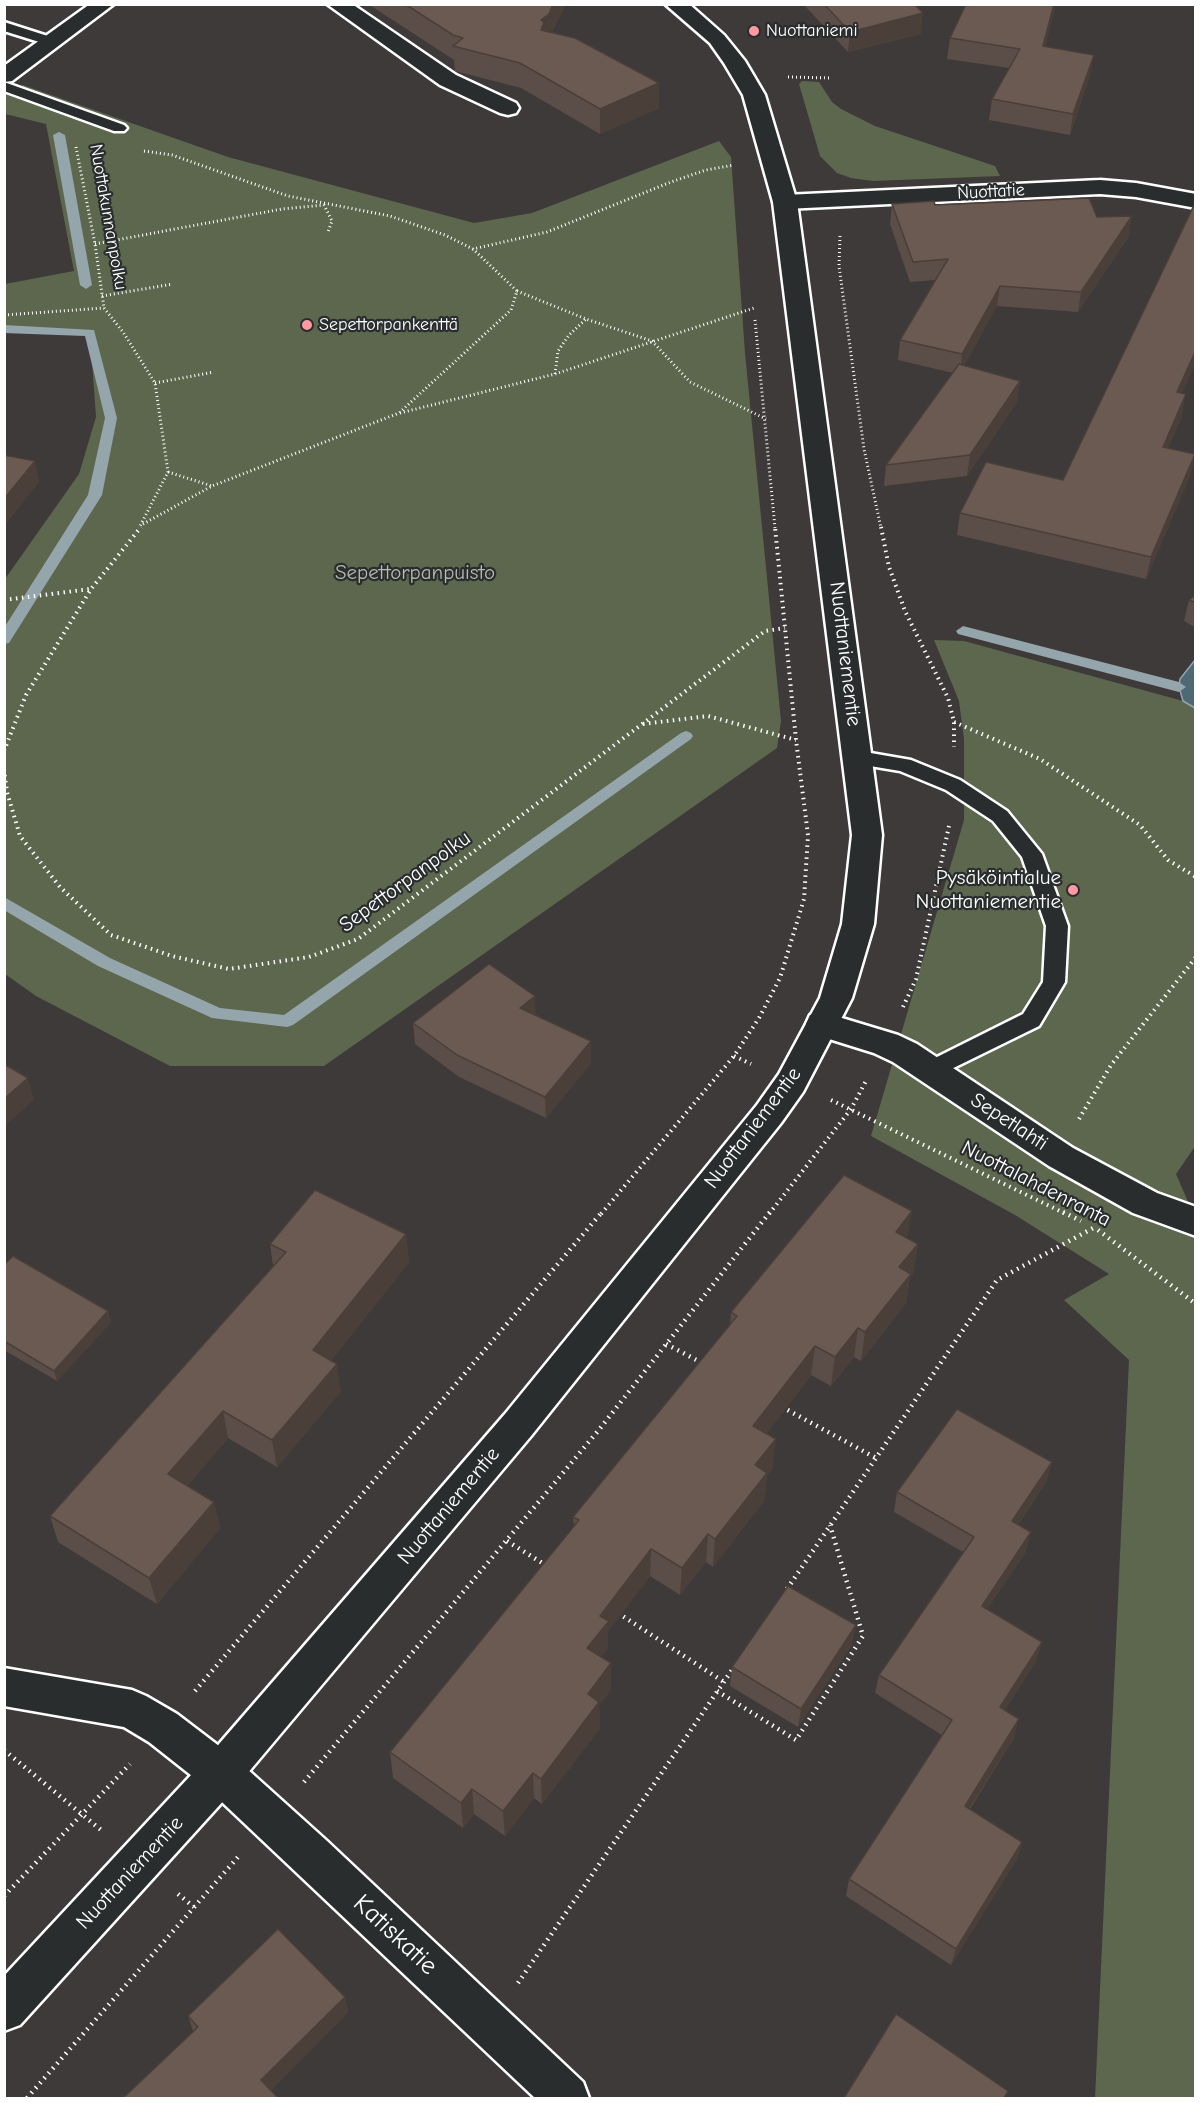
<!DOCTYPE html>
<html>
<head>
<meta charset="utf-8">
<style>
  body { margin:0 }
  #map { position:relative; width:1200px; height:2103px; overflow:hidden; background:#3d3a39; font-family:"Comic Neue",sans-serif }
  canvas { display:block }
  .frame { position:absolute; inset:0; border:6px solid #fff; pointer-events:none }
</style>
</head>
<body>
<div id="map">
<canvas width="1200" height="2103"></canvas>
<div class="frame"></div>
</div>
<script>
const g = document.querySelector('canvas').getContext('2d');
g.lineJoin = 'round';
function paint(path, color) {
  g.fillStyle = color;
  g.fill(path, 'evenodd');
}
function toPath(rows) {
  const path = new Path2D();
  for (const r of rows) {
    path.moveTo(r[0], r[1]);
    for (let i = 2; i < r.length; i += 2) path.lineTo(r[i], r[i + 1]);
  }
  return path;
}
function stroke(path, color, width, dash) {
  g.strokeStyle = color;
  g.lineWidth = width;
  g.lineCap = dash ? 'butt' : 'round';
  g.setLineDash(dash || []);
  g.stroke(path);
}
function drawText(font, color, halo, rows, align = 'center') {
  g.font = font + ' "Comic Neue",sans-serif';
  g.lineWidth = 4.5;
  g.setLineDash([]);
  g.textBaseline = 'middle';
  g.strokeStyle = halo;
  g.fillStyle = color;
  for (const [text, x, y, turn = 0] of rows) {
    g.save();
    g.translate(x, y);
    g.rotate((+turn || 0) * Math.PI / 180);
    g.textAlign = isNaN(turn) ? turn : align;
    if (halo) g.strokeText(text, 0, 0);
    g.fillText(text, 0, 0);
    g.restore();
  }
}
const green = toPath([
  [802,81,819,82,832,102,841,109,875,126,995,166,1000,176,873,181,851,178,837,173,820,156,799,84],
  [23,85,228,157,474,223,532,213,719,141,731,157,745,353,781,721,777,748,324,1066,170,1066,36,996,5,974,5,579,79,474,96,417,90,333,5,329,5,284,74,271,46,124,5,114,5,94],
  [934,640,964,641,1183,701,1195,708,1196,1145,1176,1174,1196,1220,1195,2098,1095,2098,1129,1360,1064,1300,1109,1274,1015,1215,871,1136,964,820,964,739,959,701]
]);
const water = toPath([
  [1195,660,1195,708,1183,701,1179,687,1180,679,1195,660]
]);
const stream = toPath([
  [59,132,65,135,92,285,86,289,80,285,53,135,59,132],
  [4,325,94,330,117,418,102,495,9,643,4,644,4,628,88,495,105,418,85,336,4,333,4,325],
  [963,626,1179,682,1186,687,1179,692,958,634,956,631,963,626],
  [686,731,691,733,693,736,691,739,293,1025,287,1027,212,1018,98,966,4,910,4,897,110,958,220,1008,284,1015,681,733,686,731]
]);
const pathFar2 = toPath([
  [788,77,832,78],
  [76,147,95,244,104,308],
  [144,151,172,155,288,196,390,216,445,235,473,249,547,232,671,182,706,170,734,165],
  [840,236,839,266,864,449,881,528],
  [95,244,282,209,324,205,332,221,328,232],
  [517,291,586,319,652,341,690,382,766,419],
  [102,296,173,284],
  [104,308,123,332,155,383,168,472,139,528],
  [4,315,104,308],
  [755,320,775,528],
  [555,374,558,351,569,335,586,319],
  [155,383,214,372],
  [400,413,555,374,754,308],
  [168,472,212,486],
  [143,524,212,486,399,413,511,310,517,291,473,249]
]);
const pathFar1 = toPath([
  [881,527,889,567,905,611,948,698,954,722,954,747],
  [4,600,90,589],
  [954,722,1040,759,1140,825,1168,860,1196,877],
  [643,724,708,716,796,740],
  [4,751,26,695,91,589,141,527],
  [4,769,7,792,20,836,60,887,111,935,172,956,229,969,309,957,358,939,765,631,785,628],
  [903,1007,916,979,949,826],
  [734,1056,751,1064],
  [831,1100,1066,1214],
  [1079,1119,1111,1065,1196,957],
  [601,1214,734,1056,759,1018,780,978,804,899,808,835,796,740,775,527],
  [769,1214,851,1109,866,1081]
]);
const path = toPath([
  [1063,1212,1081,1221],
  [1098,1230,1196,1304],
  [666,1344,704,1364],
  [782,1407,876,1458],
  [507,1541,547,1566],
  [787,1589,997,1280,1095,1227],
  [618,1613,724,1682],
  [195,1691,602,1212],
  [717,1691,796,1740,863,1636,830,1525],
  [4,1750,101,1830],
  [304,1782,598,1431,770,1212],
  [178,1894,194,1907],
  [4,1896,130,1764],
  [518,1983,734,1667],
  [27,2098,238,1857]
]);
const service = toPath([
  [4,22,57,39,59,42,52,46,4,31,4,22],
  [4,82,124,125,127,128,124,131,114,131,4,91,4,82],
  [859,751,911,760,960,780,1007,811,1042,854,1068,926,1065,982,1039,1026,931,1079,923,1076,920,1070,923,1064,1023,1014,1043,982,1046,926,1022,857,993,821,946,790,900,771,852,763,849,758,852,753,859,751]
]);
const minor = toPath([
  [90,4,114,4,12,81,4,82,4,66,90,4],
  [327,4,352,4,456,75,516,103,519,108,516,113,508,115,500,113,440,85,327,4],
  [1100,180,1136,183,1196,194,1196,208,1136,197,1100,194,785,209,777,207,773,202,777,197,785,195,1100,180],
  [822,1012,898,1035,917,1044,1073,1148,1157,1193,1196,1207,1196,1236,1133,1213,1049,1166,893,1062,874,1053,810,1033,806,1024,810,1015,822,1012],
  [4,1668,132,1690,146,1696,177,1714,236,1759,327,1841,583,2082,589,2098,535,2098,206,1787,149,1742,124,1727,4,1706,4,1668]
]);
const secondary = toPath([
  [665,4,689,4,724,35,745,61,765,95,797,202,882,835,874,924,852,998,803,1092,781,1123,531,1436,236,1787,20,2025,4,2031,4,1976,206,1759,505,1414,757,1105,779,1074,820,998,842,924,852,835,773,202,743,95,724,63,710,43,665,4]
]);
const wall = toPath([
  [368,4,566,4,552,32,659,83,659,108,600,134,521,88,455,71,454,60],
  [803,4,914,4,921,34,848,52],
  [950,38,1046,46,1090,76,1070,135,989,120,992,99,1009,68,947,59],
  [1196,201,1196,362,1182,393,1182,416,1168,448,1195,454,1190,476,1146,579,957,535,960,513,1063,480],
  [892,204,935,205,1097,217,1129,236,1078,312,997,306,964,366,1020,381,1017,402,967,476,884,486,886,465,953,373,898,360,900,340,935,280,910,282,890,224],
  [1196,595,1196,628,1184,621,1189,600],
  [536,1016,591,1063,546,1118,459,1077,415,1044,413,1023],
  [406,1234,409,1262,331,1360,341,1391,277,1467,228,1438,187,1486,214,1502,220,1528,157,1604,58,1542,50,1516,273,1266,270,1244],
  [908,1239,918,1244,913,1274,910,1277,906,1303,861,1361,854,1357,831,1386,811,1375,767,1433,773,1467,767,1476,764,1501,713,1567,706,1562,680,1595,650,1576,608,1631,608,1648,601,1657,611,1690,599,1705,600,1728,542,1804,534,1798,505,1836,474,1814,463,1828,393,1778,390,1752,574,1527,573,1517,730,1325,731,1312],
  [4,1265,108,1311,111,1322,57,1381,4,1350],
  [1052,1462,1046,1482,1018,1525,1026,1552,987,1609,1042,1642,1036,1661,1005,1710,1014,1738,970,1809,1022,1842,1017,1859,951,1965,846,1896,849,1879,942,1735,875,1693,879,1675,963,1552,894,1512,897,1492],
  [852,1644,798,1727,730,1686,732,1667],
  [345,1997,348,2012,271,2090,193,2031,188,2016]
]);
const shadedWall = toPath([
  [553,4,566,4,549,39,541,30,541,20],
  [1054,4,1056,4,1041,66,1043,46],
  [923,13,921,34,848,52,850,32],
  [1094,55,1090,76,1070,135,1073,114],
  [659,83,659,108,600,134,600,109],
  [1132,216,1129,236,1078,312,1081,292],
  [1000,286,997,306,960,374,962,354],
  [1196,350,1196,362,1173,414,1177,392],
  [1020,381,1017,402,967,476,970,455],
  [1186,394,1182,416,1159,468,1163,447],
  [1195,454,1190,476,1146,579,1151,557],
  [35,461,39,482,4,527,4,499],
  [535,996,536,1018,520,1008],
  [591,1041,591,1063,546,1118,545,1097],
  [28,1078,34,1100,4,1127,4,1099],
  [912,1211,907,1241,896,1232],
  [406,1234,409,1262,317,1377,313,1350],
  [918,1244,913,1274,910,1277,906,1303,861,1361,865,1332,899,1267],
  [108,1311,111,1322,57,1381,54,1371],
  [858,1328,854,1357,831,1386,835,1357],
  [815,1346,811,1375,751,1454,753,1426],
  [337,1364,341,1391,277,1467,272,1440],
  [223,1411,228,1438,175,1500,168,1474],
  [776,1439,773,1467,767,1476,764,1501,713,1567,715,1539,755,1465],
  [1052,1462,1046,1482,1007,1541,1012,1521],
  [214,1502,220,1528,157,1604,149,1578],
  [1031,1532,1026,1552,977,1625,982,1606],
  [708,1534,706,1562,680,1595,682,1568],
  [651,1549,650,1576,608,1631,608,1648,588,1675,587,1648,600,1616],
  [856,1625,852,1644,798,1727,801,1709],
  [1042,1642,1036,1661,995,1726,1000,1707],
  [611,1663,611,1690,599,1705,600,1728,542,1804,541,1779,588,1694],
  [1019,1719,1014,1738,960,1823,965,1806],
  [533,1773,534,1798,505,1836,503,1811],
  [472,1789,474,1814,463,1828,461,1803],
  [1022,1842,1017,1859,951,1965,956,1949],
  [345,1997,348,2012,266,2095,261,2080]
]);
const building = toPath([
  [405,4,553,4,549,14,541,20,544,22,541,30,575,38,659,83,600,109,520,63,453,46,463,38,453,35,405,4],
  [824,4,914,4,923,13,850,32,824,4],
  [966,4,1054,4,1043,46,1094,55,1073,114,992,99,1020,49,950,38,966,4],
  [1089,198,1097,217,1132,216,1081,292,1000,286,962,354,900,340,948,259,913,262,892,204,934,201,935,205,1089,198],
  [1196,201,1196,350,1177,392,1186,394,1163,447,1195,454,1151,557,960,513,986,462,1063,480,1196,201],
  [959,364,1020,381,970,455,886,465,959,364],
  [4,455,35,461,4,499,4,455],
  [1196,595,1196,603,1189,600,1196,595],
  [489,964,535,996,520,1008,591,1041,545,1097,457,1055,413,1023,489,964],
  [4,1064,28,1078,4,1099,4,1064],
  [844,1175,912,1211,896,1232,918,1244,899,1267,911,1274,865,1332,858,1328,835,1357,815,1346,753,1426,776,1439,755,1465,767,1473,715,1539,708,1534,682,1568,651,1549,600,1616,609,1621,587,1648,611,1663,588,1694,599,1702,541,1779,533,1773,503,1811,472,1789,461,1803,390,1752,579,1520,573,1517,737,1316,731,1312,844,1175],
  [315,1190,406,1234,313,1350,337,1364,272,1440,223,1411,168,1474,214,1502,149,1578,50,1516,286,1252,270,1244,315,1190],
  [13,1256,108,1311,54,1371,4,1341,4,1265,13,1256],
  [957,1409,1052,1462,1012,1521,1031,1532,982,1606,1042,1642,1000,1707,1019,1719,965,1806,1022,1842,956,1949,849,1879,952,1720,879,1675,974,1537,897,1492,957,1409],
  [788,1586,856,1625,801,1709,732,1667,788,1586],
  [278,1929,345,1997,261,2080,278,2098,123,2098,198,2027,188,2016,278,1929],
  [896,2014,1008,2091,1004,2098,844,2098,896,2014]
]);
const markers = [
  [754,31,6,"#ff9aa2"],
  [307,325,6,"#ff9aa2"],
  [1073,890,6,"#ff9aa2"]
];
const farPoinames = [
  ["Nuottaniemi",766,31],
  ["Sepettorpankenttä",319,325]
];
const farStreetnames = [
  ["Nuottatie",991,192,-3],
  ["Nuottakunnanpolku",108,217,80]
];
const parkNames = [
  ["Sepettorpanpuisto",415,573]
];
const streetNames = [
  ["Nuottaniementie",845,654,83],
  ["Sepettorpanpolku",405,882,-36],
  ["Sepetlahti",1009,1122,33],
  ["Nuottaniementie",753,1128,-53],
  ["Nuottalahdenranta",1036,1184,27],
  ["Nuottaniementie",449,1506,-50],
  ["Nuottaniementie",130,1873,-47]
];
const poiNames = [
  ["Pysäköintialue",1061,878],
  ["Nuottaniementie",1061,902]
];
const nearStreetnames = [
  ["Katiskatie",395,1935,43]
];
paint(green, '#5d674e');
paint(water, '#4f6974');
stroke(water, '#95a5ac', 1.5);
paint(stream, '#95a5ac');
stroke(service, '#fff', 5);
stroke(minor, '#fff', 5);
stroke(secondary, '#fff', 5);
stroke(pathFar2, '#fff', 3, [1, 3]);
stroke(pathFar1, '#fff', 4, [1.5, 4.5]);
stroke(path, '#fff', 4.5, [1.5, 5]);
paint(service, '#2a2d2e');
paint(minor, '#2a2d2e');
paint(secondary, '#2a2d2e');
paint(wall, '#5b4d47');
paint(shadedWall, '#4a3f39');
paint(building, '#6a5a52');
stroke(building, '#4a3f39', 1.5);
for (const [x, y, r, color] of markers) {
  const dot = new Path2D();
  dot.arc(x, y, r, 0, 2 * Math.PI);
  g.fillStyle = color;
  g.fill(dot);
  stroke(dot, '#2a2d2e', 2);
}
drawText('18px', '#fff', '#2a2d2e', farPoinames, 'left');
drawText('18px', '#fff', '#2a2d2e', farStreetnames);
drawText('21px', '#b6bbaf', '#2a2d2e', parkNames);
drawText('21px', '#fff', '#2a2d2e', streetNames);
drawText('21px', '#fff', '#2a2d2e', poiNames, 'right');
drawText('26px', '#fff', '#2a2d2e', nearStreetnames);
</script>
</body>
</html>
